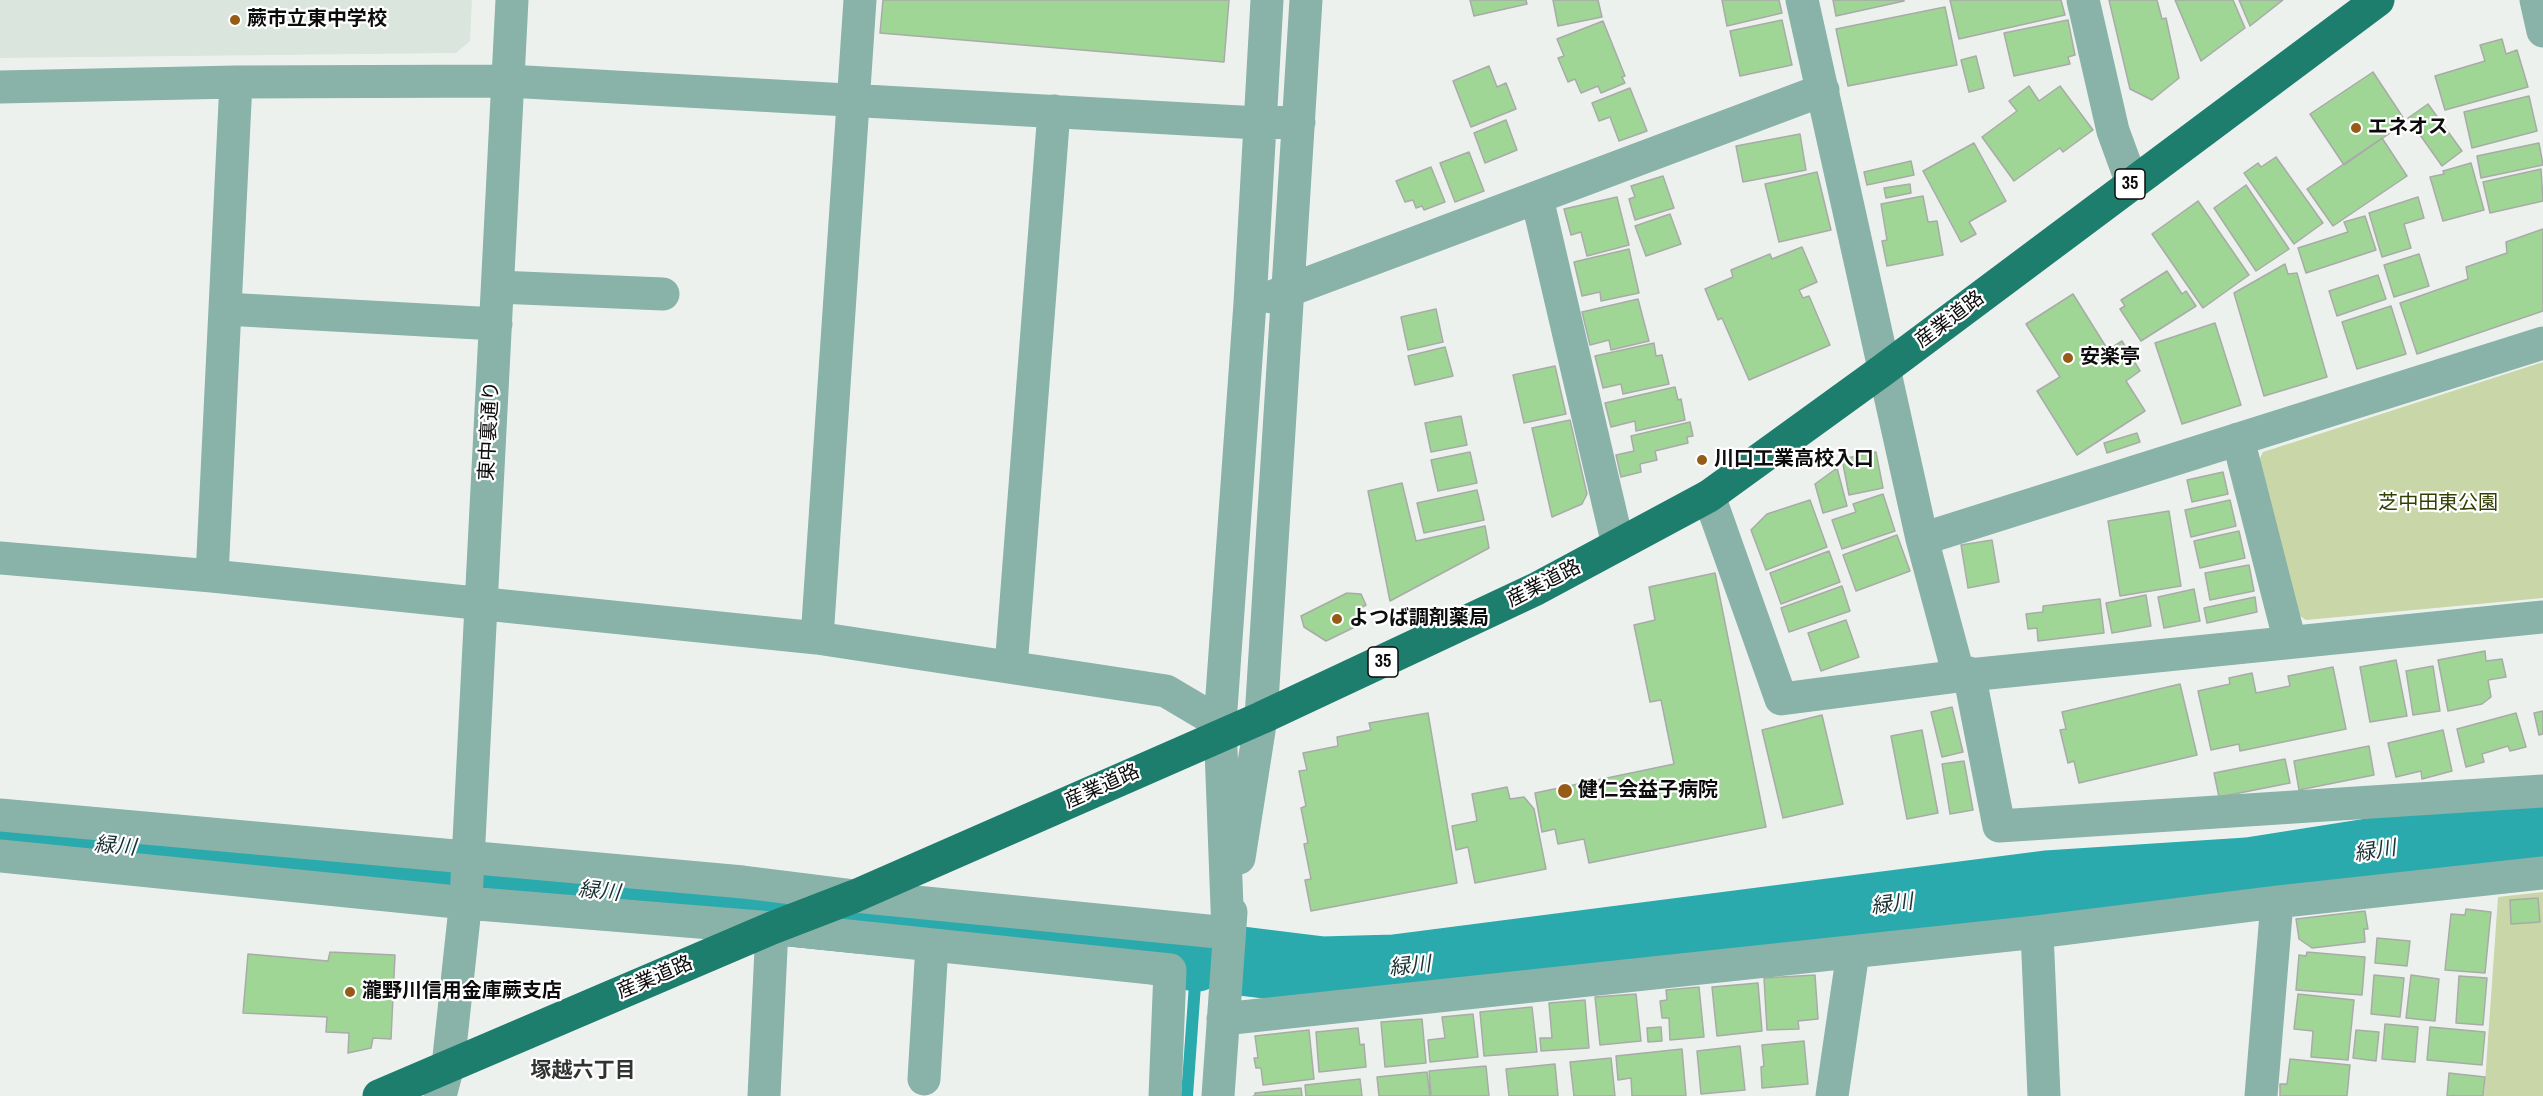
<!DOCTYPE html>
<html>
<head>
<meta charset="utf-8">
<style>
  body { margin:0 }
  canvas { display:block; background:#edf1ee }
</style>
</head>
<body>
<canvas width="2543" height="1096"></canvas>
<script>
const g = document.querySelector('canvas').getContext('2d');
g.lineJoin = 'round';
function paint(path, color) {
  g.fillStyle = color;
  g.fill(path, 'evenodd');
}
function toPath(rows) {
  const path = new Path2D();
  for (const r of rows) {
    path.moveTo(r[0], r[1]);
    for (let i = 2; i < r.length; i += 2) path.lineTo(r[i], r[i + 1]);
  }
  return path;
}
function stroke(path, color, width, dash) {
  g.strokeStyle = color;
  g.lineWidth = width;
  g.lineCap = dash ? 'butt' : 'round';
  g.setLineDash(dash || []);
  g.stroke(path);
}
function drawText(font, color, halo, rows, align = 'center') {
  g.font = font + ' "Archivo Narrow","Noto Sans JP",sans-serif';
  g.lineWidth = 4.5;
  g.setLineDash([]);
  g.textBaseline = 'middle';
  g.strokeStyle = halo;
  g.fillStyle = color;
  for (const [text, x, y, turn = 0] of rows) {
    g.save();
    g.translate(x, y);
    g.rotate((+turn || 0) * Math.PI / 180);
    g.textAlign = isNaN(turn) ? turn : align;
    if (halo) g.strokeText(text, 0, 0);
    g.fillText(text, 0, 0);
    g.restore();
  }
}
const built = toPath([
  [0,0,472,0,470,41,456,53,0,58]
]);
const green = toPath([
  [2543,362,2543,598,2306,620,2291,610,2257,464,2263,452],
  [2543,892,2543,1096,2484,1096,2498,897]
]);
const stream = toPath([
  [1187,1096,1197,957,1225,960]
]);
const river = toPath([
  [0,837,171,853,353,867,858,919,1049,935,1095,940,1197,957],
  [1241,961,1322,971,1395,969,2047,885,2248,872,2451,840,2543,832]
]);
const building = toPath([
  [883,0,1229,0,1224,62,880,33,883,0],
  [1470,0,1526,0,1527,4,1474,16,1470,0],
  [1553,0,1598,0,1602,17,1558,26,1553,0],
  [1722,0,1779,0,1782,13,1727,26,1722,0],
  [1833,0,1904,0,1904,1,1836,16,1833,0],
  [1950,0,2061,0,2065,15,1959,39,1950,0],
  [2109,0,2157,0,2162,19,2166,18,2179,78,2152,100,2130,89,2109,0],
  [2175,0,2233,0,2245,28,2201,61,2175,0],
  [2239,0,2283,0,2250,26,2239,0],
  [1945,7,1957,65,1848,86,1836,29,1945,7],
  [1782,20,1792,65,1740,76,1730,31,1782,20],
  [2068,20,2075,55,2068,57,2070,64,2014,76,2004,33,2068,20],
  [1603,21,1625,76,1622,77,1625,83,1601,93,1598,86,1581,93,1575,79,1568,82,1558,58,1564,56,1557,39,1603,21],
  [2502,39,2506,54,2517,50,2528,87,2445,110,2435,76,2485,61,2480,45,2502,39],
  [1976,56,1984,88,1969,92,1961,60,1976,56],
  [1489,66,1497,87,1506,83,1516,109,1471,127,1453,81,1489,66],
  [2373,72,2406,122,2344,165,2310,114,2373,72],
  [2029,86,2039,101,2060,86,2093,130,2063,152,2060,148,2014,181,1982,137,2017,111,2009,101,2029,86],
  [1630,88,1647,131,1619,141,1610,117,1599,121,1592,103,1630,88],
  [2529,96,2537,131,2472,148,2464,112,2529,96],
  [2428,104,2462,151,2442,166,2408,118,2428,104],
  [1506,120,1517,150,1485,163,1474,133,1506,120],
  [1800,134,1806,170,1743,182,1736,146,1800,134],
  [2382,138,2407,176,2333,226,2307,189,2382,138],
  [1974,143,2006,201,1969,222,1976,234,1961,242,1923,171,1974,143],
  [2539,143,2543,165,2481,178,2477,156,2539,143],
  [1469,152,1484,191,1455,202,1440,163,1469,152],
  [2276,157,2323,223,2294,244,2244,173,2258,163,2261,167,2276,157],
  [1911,161,1914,175,1867,185,1864,172,1911,161],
  [2471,163,2484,210,2443,221,2430,177,2444,174,2443,171,2471,163],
  [1431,167,1445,202,1424,210,1422,206,1416,208,1413,200,1405,202,1396,181,1431,167],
  [2541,169,2543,201,2490,213,2483,182,2541,169],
  [1817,172,1831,230,1779,242,1765,184,1817,172],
  [1663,176,1674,208,1635,220,1629,199,1635,197,1631,186,1663,176],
  [1910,184,1911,193,1886,198,1884,188,1910,184],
  [2246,185,2289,249,2256,271,2214,208,2246,185],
  [1923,196,1928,222,1937,221,1943,255,1887,266,1882,241,1887,240,1881,204,1923,196],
  [1617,197,1629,245,1587,256,1581,232,1571,235,1564,209,1617,197],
  [2418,197,2424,218,2404,224,2411,248,2382,257,2369,213,2418,197],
  [2198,201,2249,275,2203,308,2152,234,2198,201],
  [1670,214,1681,244,1646,256,1635,226,1670,214],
  [2365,216,2376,250,2306,273,2298,248,2348,232,2344,222,2365,216],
  [2543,229,2543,311,2417,354,2400,303,2468,279,2466,267,2507,253,2506,242,2543,229],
  [1802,247,1817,282,1799,290,1803,298,1809,296,1830,345,1749,380,1722,318,1718,320,1705,289,1733,277,1731,270,1770,254,1772,259,1802,247],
  [1629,249,1639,293,1601,301,1600,292,1582,296,1574,262,1629,249],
  [2419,254,2429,286,2394,297,2384,265,2419,254],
  [2285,264,2288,274,2297,273,2327,377,2264,396,2234,293,2285,264],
  [2167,271,2182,294,2186,291,2196,306,2141,341,2120,309,2125,306,2121,300,2167,271],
  [2378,275,2386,299,2337,316,2329,291,2378,275],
  [2073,294,2108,350,2122,341,2140,371,2126,381,2145,411,2077,455,2037,391,2060,377,2026,324,2073,294],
  [1638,299,1649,341,1611,350,1609,340,1590,345,1582,312,1638,299],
  [2391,306,2406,354,2357,369,2342,322,2391,306],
  [1436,309,1443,342,1408,350,1401,317,1436,309],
  [2215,323,2241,405,2182,424,2155,343,2215,323],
  [1654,343,1656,356,1662,355,1669,384,1623,394,1621,384,1603,388,1595,356,1654,343],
  [1445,347,1453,376,1415,385,1408,356,1445,347],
  [1555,366,1566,414,1524,423,1513,375,1555,366],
  [1675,387,1678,400,1681,399,1685,420,1636,431,1635,421,1611,427,1605,403,1675,387],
  [1461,416,1467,445,1431,452,1425,423,1461,416],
  [1570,420,1587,494,1582,504,1552,517,1532,428,1570,420],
  [1690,422,1693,436,1687,437,1688,443,1655,451,1657,460,1640,464,1641,472,1621,477,1616,455,1634,451,1631,436,1690,422],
  [2137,433,2140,442,2107,453,2104,443,2137,433],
  [1470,452,1477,483,1438,491,1431,460,1470,452],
  [1876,452,1883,488,1849,495,1842,459,1876,452],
  [1837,468,1847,506,1823,513,1815,484,1837,468],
  [2223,472,2228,494,2192,502,2187,480,2223,472],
  [1402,483,1416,541,1485,526,1489,548,1390,601,1368,491,1402,483],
  [1477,490,1484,520,1424,533,1417,503,1477,490],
  [1883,494,1895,531,1842,549,1832,520,1856,512,1853,504,1883,494],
  [1810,500,1827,547,1766,570,1751,530,1767,514,1810,500],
  [2230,500,2236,526,2191,537,2185,510,2230,500],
  [2169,511,2181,586,2120,596,2108,521,2169,511],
  [2239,531,2245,558,2200,568,2194,541,2239,531],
  [1897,535,1910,571,1856,591,1843,555,1897,535],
  [1992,540,1999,582,1968,588,1961,545,1992,540],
  [1829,551,1840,582,1781,604,1770,573,1829,551],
  [2249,565,2254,591,2210,600,2205,573,2249,565],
  [1715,573,1766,827,1589,863,1584,839,1558,844,1555,829,1542,832,1535,793,1674,764,1661,700,1650,702,1634,625,1655,620,1649,587,1715,573],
  [1842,586,1850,611,1789,632,1781,608,1842,586],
  [2194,589,2200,621,2164,628,2158,597,2194,589],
  [1347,593,1361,594,1366,605,1357,610,1363,623,1326,641,1304,627,1301,616,1347,593],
  [2146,595,2151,626,2112,633,2106,603,2146,595],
  [2255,597,2257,612,2207,623,2204,608,2255,597],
  [2100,599,2104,633,2038,641,2037,628,2028,629,2026,614,2043,612,2043,606,2100,599],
  [1846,620,1859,657,1821,671,1808,633,1846,620],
  [2485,651,2486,661,2502,659,2506,677,2488,680,2491,697,2482,704,2448,711,2438,660,2485,651],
  [2396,660,2407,716,2370,722,2360,667,2396,660],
  [2433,666,2440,711,2413,715,2406,671,2433,666],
  [2333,667,2346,729,2240,751,2239,744,2211,750,2198,691,2230,684,2229,678,2252,673,2256,693,2290,686,2288,676,2333,667],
  [2180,684,2197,755,2079,783,2074,761,2068,763,2060,730,2066,729,2062,712,2180,684],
  [1952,707,1963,752,1942,757,1931,712,1952,707],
  [2543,711,2543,734,2539,735,2534,713,2543,711],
  [1428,713,1457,883,1311,911,1305,880,1311,879,1304,844,1308,843,1301,808,1306,806,1299,771,1307,770,1303,753,1338,746,1337,737,1371,730,1369,723,1428,713],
  [2516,713,2526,747,2510,751,2508,746,2482,754,2484,762,2466,767,2457,729,2516,713],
  [1822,715,1843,804,1783,818,1762,730,1822,715],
  [1922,730,1938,813,1907,819,1891,736,1922,730],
  [2443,730,2452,771,2422,779,2421,771,2396,777,2388,743,2443,730],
  [2369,746,2374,775,2299,790,2294,761,2369,746],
  [2285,759,2290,783,2219,797,2214,773,2285,759],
  [1964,761,1973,810,1950,814,1942,764,1964,761],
  [1507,787,1510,799,1524,797,1534,809,1546,869,1475,883,1468,847,1456,850,1452,826,1477,821,1472,794,1507,787],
  [2538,898,2540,922,2511,924,2510,900,2538,898],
  [2466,909,2491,912,2485,973,2445,970,2451,914,2465,915,2466,909],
  [2365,911,2368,929,2364,929,2365,942,2312,948,2299,939,2296,919,2365,911],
  [2377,938,2410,941,2407,966,2375,963,2377,938],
  [330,952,395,955,391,1039,373,1038,371,1048,348,1053,349,1033,326,1032,327,1017,243,1013,248,954,328,961,330,952],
  [2307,952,2365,957,2362,995,2296,990,2299,955,2306,956,2307,952],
  [1815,975,1818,1019,1798,1021,1799,1029,1767,1030,1764,978,1815,975],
  [2374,975,2404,978,2400,1017,2371,1014,2374,975],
  [2411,975,2439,979,2435,1021,2406,1018,2411,975],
  [2459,976,2487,978,2483,1025,2456,1023,2459,976],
  [1758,983,1762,1031,1717,1036,1712,987,1758,983],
  [1699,987,1704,1037,1670,1040,1669,1018,1662,1018,1660,1001,1667,1000,1666,990,1699,987],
  [1636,994,1641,1041,1600,1045,1595,997,1636,994],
  [2298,994,2354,1000,2348,1060,2311,1057,2313,1031,2294,1029,2298,994],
  [1585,1000,1589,1048,1541,1051,1540,1038,1552,1038,1549,1003,1585,1000],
  [1532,1007,1537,1052,1484,1056,1480,1012,1532,1007],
  [1473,1014,1478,1057,1430,1062,1428,1040,1445,1038,1442,1017,1473,1014],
  [1422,1019,1426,1063,1385,1067,1381,1022,1422,1019],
  [2385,1024,2418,1027,2415,1062,2382,1059,2385,1024],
  [1661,1027,1662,1041,1648,1042,1647,1028,1661,1027],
  [2430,1027,2485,1032,2482,1065,2427,1060,2430,1027],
  [1358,1028,1360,1045,1364,1044,1366,1067,1319,1072,1316,1032,1358,1028],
  [1309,1030,1314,1079,1263,1085,1261,1068,1256,1068,1254,1058,1258,1058,1255,1036,1309,1030],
  [2356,1030,2379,1032,2376,1061,2353,1058,2356,1030],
  [1804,1041,1808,1084,1762,1088,1761,1067,1764,1066,1762,1045,1804,1041],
  [1740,1046,1745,1090,1701,1094,1697,1051,1740,1046],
  [1682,1049,1686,1096,1632,1096,1631,1078,1618,1080,1616,1056,1682,1049],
  [1611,1058,1615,1096,1574,1096,1570,1062,1611,1058],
  [2290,1059,2350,1065,2347,1096,2280,1096,2280,1084,2287,1084,2290,1059],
  [1555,1064,1558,1096,1509,1096,1506,1069,1555,1064],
  [1486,1066,1489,1096,1431,1096,1429,1071,1486,1066],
  [1427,1072,1430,1096,1379,1096,1377,1077,1427,1072],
  [2449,1073,2485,1077,2483,1096,2447,1096,2449,1073],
  [1360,1079,1362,1096,1306,1096,1305,1085,1360,1079],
  [1301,1088,1302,1096,1253,1096,1255,1096,1255,1093,1301,1088]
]);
const minor = toPath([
  [1802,0,1922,539,1959,676,2543,617],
  [2083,0,2113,131,2132,183],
  [2536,0,2543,31],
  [0,87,236,82,508,81,1258,123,1299,122],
  [1537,198,1618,545],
  [498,287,663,294],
  [1271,297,1823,90],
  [225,309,496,324],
  [2238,439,2290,642],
  [1709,496,1781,699,1959,676],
  [1922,539,2543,343],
  [0,558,212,576,817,638,1166,691,1220,723],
  [212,576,236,82],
  [817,638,860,0],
  [1011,667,1054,111],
  [1969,673,1999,826,2543,791],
  [0,815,743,882,855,896,1228,933,1220,723,1250,303,1267,0],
  [0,856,466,903,772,928,1170,970,1165,1096],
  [1239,858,1261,718,1306,0],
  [2037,932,2044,1096],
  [1223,1019,2037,932,2277,902,2543,873],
  [924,1079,932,945],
  [440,1096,448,1066,466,899,512,0],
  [764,1096,772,928],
  [1218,1096,1231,912],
  [1832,1096,1853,952],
  [2261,1096,2277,902]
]);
const major = toPath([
  [379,1096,772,928,855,896,1261,718,1536,589,1709,496,1883,370,2378,0]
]);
const markers = [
  [235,20,6,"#955c18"],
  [2356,128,6,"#955c18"],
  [2068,358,6,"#955c18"],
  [1702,460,6,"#955c18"],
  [1337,619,6,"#955c18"],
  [1565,791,8,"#955c18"],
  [350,992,6,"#955c18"]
];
const shields = [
  [2130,184,30],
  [1383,662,30]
];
const shieldNames = [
  ["35",2130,184],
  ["35",1383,662]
];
const poiNames = [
  ["蕨市立東中学校",247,20],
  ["エネオス",2368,128],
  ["安楽亭",2080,358],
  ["川口工業高校入口",1714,460],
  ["よつば調剤薬局",1349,619],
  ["健仁会益子病院",1578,791],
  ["瀧野川信用金庫蕨支店",362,992]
];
const streetNames = [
  ["産業道路",1950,320,-37],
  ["東中裏通り",490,431,-87],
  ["産業道路",1544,584,-27],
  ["産業道路",1102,787,-24],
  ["産業道路",655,978,-23]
];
const parkNames = [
  ["芝中田東公園",2438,504]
];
const waterNames = [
  ["緑川",115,847,5],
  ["緑川",2375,852,-9],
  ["緑川",599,892,6],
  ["緑川",1892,905,-7],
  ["緑川",1410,967,-6]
];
const neighbourhoodNames = [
  ["塚越六丁目",583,1071]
];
paint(built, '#dae5de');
paint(green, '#c8d6a8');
stroke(stream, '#2baaad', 12);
stroke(river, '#2baaad', 69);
paint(building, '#9fd595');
stroke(building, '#a9aba8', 1.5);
stroke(minor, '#89b2a9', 33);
stroke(major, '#1e7e6e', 33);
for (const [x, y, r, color] of markers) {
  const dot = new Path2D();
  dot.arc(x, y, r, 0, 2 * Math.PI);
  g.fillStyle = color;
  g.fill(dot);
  stroke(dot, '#fff', 2);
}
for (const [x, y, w] of shields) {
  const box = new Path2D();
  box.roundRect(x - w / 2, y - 15, w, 30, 4.5);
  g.fillStyle = '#fff';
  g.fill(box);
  stroke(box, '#0b0c0b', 1.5);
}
drawText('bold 18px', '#0b0c0b', null, shieldNames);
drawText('bold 20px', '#0b0c0b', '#fff', poiNames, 'left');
drawText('20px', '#0b0c0b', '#fff', streetNames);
drawText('20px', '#323f03', '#fff', parkNames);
drawText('italic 21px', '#1c3132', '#fff', waterNames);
drawText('bold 21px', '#303331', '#fff', neighbourhoodNames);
</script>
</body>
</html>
